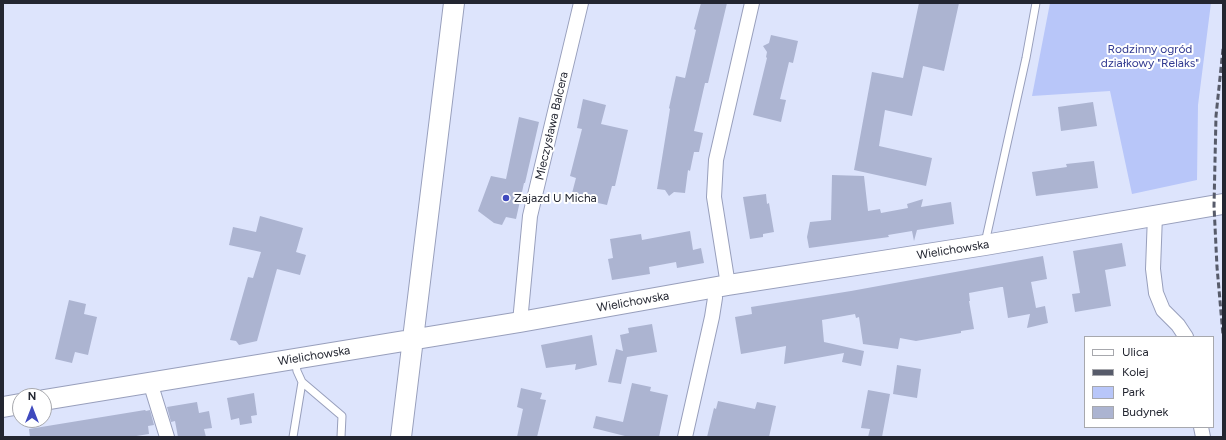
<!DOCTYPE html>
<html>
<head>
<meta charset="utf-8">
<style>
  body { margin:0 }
  #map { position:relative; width:1226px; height:440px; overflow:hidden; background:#dde4fc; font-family:Figtree,sans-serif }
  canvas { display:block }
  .frame { position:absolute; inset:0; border:4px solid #232631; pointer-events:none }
  .legend { position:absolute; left:1084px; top:336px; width:130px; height:92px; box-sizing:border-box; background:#fff; border:1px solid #a7a8ad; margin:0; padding:5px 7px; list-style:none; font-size:12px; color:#232631 }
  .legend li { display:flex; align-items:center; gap:8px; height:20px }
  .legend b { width:20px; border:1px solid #a7a8ad }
  .north { position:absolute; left:12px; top:388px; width:40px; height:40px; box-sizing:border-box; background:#fff; border:1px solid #a7a8ad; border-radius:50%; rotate:0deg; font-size:11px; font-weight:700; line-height:16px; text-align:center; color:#232631 }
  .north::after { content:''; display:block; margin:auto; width:14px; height:18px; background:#3f4abe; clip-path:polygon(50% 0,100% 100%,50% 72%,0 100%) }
</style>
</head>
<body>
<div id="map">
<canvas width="1226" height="440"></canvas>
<div class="frame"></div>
<ul class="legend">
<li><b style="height:5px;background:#fff"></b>Ulica</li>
<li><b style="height:5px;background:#575b6a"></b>Kolej</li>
<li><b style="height:11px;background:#b8c6f9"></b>Park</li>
<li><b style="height:11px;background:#acb4d1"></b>Budynek</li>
</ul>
<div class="north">N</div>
</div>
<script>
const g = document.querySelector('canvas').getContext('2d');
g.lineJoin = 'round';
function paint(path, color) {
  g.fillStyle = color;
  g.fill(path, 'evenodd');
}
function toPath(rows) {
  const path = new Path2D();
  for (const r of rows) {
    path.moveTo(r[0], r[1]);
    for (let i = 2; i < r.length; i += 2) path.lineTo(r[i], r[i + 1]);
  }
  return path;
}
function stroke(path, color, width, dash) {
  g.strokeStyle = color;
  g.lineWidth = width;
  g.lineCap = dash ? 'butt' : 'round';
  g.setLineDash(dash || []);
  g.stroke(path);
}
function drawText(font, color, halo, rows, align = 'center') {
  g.font = font + ' Figtree,sans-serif';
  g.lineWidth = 4;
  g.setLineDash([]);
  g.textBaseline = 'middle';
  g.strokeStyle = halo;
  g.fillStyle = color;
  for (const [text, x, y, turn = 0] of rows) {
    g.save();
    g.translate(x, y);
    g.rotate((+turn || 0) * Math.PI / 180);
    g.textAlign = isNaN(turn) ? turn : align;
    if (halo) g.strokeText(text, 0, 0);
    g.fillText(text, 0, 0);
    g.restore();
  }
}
const green = toPath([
  [1050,3,1211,3,1198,105,1197,180,1132,194,1110,91,1032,96]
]);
const building = toPath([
  [701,3,727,3,708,83,705,83,694,131,703,133,699,152,694,152,690,171,688,170,685,193,674,192,669,196,665,190,657,189,670,109,669,108,676,76,685,78,696,30,694,29],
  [919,3,959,3,944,71,923,66,912,116,885,110,879,146,932,158,926,186,854,170,872,72,903,78],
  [771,35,798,41,793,63,789,62,780,99,786,100,781,122,753,115,767,58,766,57,767,52,763,46,769,43],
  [583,99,606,105,601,124,628,130,615,186,612,186,607,205,571,197,576,178,570,176,582,129,577,128],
  [1093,102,1097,126,1061,131,1058,107],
  [519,117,539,122,525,183,524,183,516,219,506,217,502,225,494,223,478,211,491,176,506,179],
  [1094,161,1098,188,1036,196,1032,172,1067,167,1066,164],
  [832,175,864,176,868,211,880,209,881,213,908,208,907,204,923,199,921,207,951,202,954,224,917,230,914,241,912,231,888,235,889,237,809,248,807,237,810,222,831,220],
  [766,194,767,204,769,203,774,232,763,234,763,237,750,239,743,197],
  [260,216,303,228,296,252,306,255,300,275,277,269,257,341,239,345,236,341,230,340,248,277,253,278,261,252,229,245,233,227,256,232],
  [690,231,693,250,701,248,704,263,677,268,676,262,649,267,650,274,612,280,608,259,613,258,610,239,641,234,642,240],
  [1122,243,1126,266,1105,270,1111,306,1075,312,1072,294,1080,293,1073,251],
  [1043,256,1047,279,1031,282,1036,308,1045,306,1048,323,1027,328,1030,314,1008,318,1003,287,1001,287,969,293,970,301,969,301,974,329,961,331,961,333,916,341,900,338,898,349,863,344,859,317,856,318,855,314,822,320,824,342,864,351,861,366,842,362,844,353,784,364,786,346,741,354,735,317,752,314,751,307,851,291],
  [69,300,86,304,84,314,97,317,88,355,75,352,72,363,55,359],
  [652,324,657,352,627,357,621,384,608,382,616,349,623,351,620,335,629,333,628,328],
  [592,335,597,365,575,370,576,364,546,368,541,345],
  [897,365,921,369,917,398,893,394],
  [632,383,651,387,650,391,668,395,659,437,629,437,593,428,596,416,623,422],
  [521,388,542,393,540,399,546,400,537,437,517,437,523,409,517,407],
  [868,390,890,394,882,437,868,437,870,429,861,428],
  [254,393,257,415,251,416,252,423,240,425,239,418,231,420,227,398],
  [718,401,755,409,757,402,776,406,769,437,707,437,714,408,716,409],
  [197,402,199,413,209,411,212,428,204,429,206,437,178,437,175,421,171,422,167,407],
  [145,410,146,411,150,410,154,425,148,426,149,434,130,437,30,437,29,429]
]);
const lane = toPath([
  [985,243,1026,58,1036,3],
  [295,360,297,371,302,382,342,416,341,437],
  [293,437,302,382]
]);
const street = toPath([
  [1155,215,1153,269,1156,293,1163,310,1178,325,1186,337],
  [728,285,714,197,716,160,752,3],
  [520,322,530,216,581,3],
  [150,382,167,437],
  [1201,427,1203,437],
  [685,437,712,317,715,298,714,288]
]);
const secondary = toPath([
  [44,400,520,322,728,285,985,245,1223,204],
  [3,407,20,404],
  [401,437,454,3]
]);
const rail = toPath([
  [1223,49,1216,116,1214,206,1217,267,1223,335]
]);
const markers = [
  [506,198,4,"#3f4abe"]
];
const parkNames = [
  ["Rodzinny ogród",1150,49],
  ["działkowy \"Relaks\"",1150,63]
];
const streetNames = [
  ["Mieczysława Balcera",552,126,-77],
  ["Wielichowska",953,250,-9],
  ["Wielichowska",633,302,-10],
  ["Wielichowska",314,356,-9]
];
const poiNames = [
  ["Zajazd U Micha",514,198]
];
paint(green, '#b8c6f9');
paint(building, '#acb4d1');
stroke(lane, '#989fbc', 9);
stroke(street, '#989fbc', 16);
stroke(secondary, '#989fbc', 22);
stroke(lane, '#fff', 7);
stroke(street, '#fff', 14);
stroke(secondary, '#fff', 20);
stroke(rail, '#575b6a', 3, [6, 3]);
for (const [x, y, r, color] of markers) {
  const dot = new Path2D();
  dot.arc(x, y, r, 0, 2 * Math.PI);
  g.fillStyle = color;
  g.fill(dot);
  stroke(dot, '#fff', 1.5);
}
drawText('12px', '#313a91', '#fff', parkNames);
drawText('12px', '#232631', '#fff', streetNames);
drawText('12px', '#232631', '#fff', poiNames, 'left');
</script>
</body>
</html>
